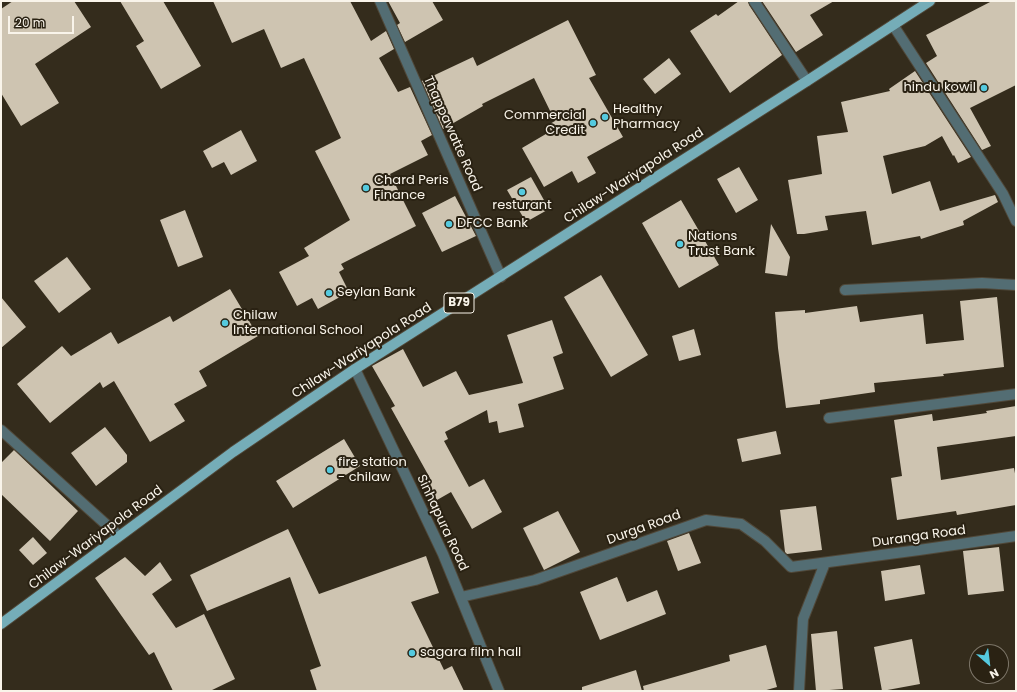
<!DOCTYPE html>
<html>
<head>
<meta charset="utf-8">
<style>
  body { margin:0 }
  #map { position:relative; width:1017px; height:692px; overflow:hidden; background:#342c1c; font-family:Poppins,sans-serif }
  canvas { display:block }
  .frame { position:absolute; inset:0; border:2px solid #f9f4ea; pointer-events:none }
  .north { position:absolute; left:969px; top:644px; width:40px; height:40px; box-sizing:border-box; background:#2a2213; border:1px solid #7d7669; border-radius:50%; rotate:152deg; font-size:11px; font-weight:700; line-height:16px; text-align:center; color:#f9f4ea }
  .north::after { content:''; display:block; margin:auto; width:14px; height:18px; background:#55cadf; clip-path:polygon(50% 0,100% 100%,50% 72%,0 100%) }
  .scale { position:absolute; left:8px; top:16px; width:66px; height:18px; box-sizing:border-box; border:2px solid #f9f4ea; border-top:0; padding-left:5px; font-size:12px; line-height:14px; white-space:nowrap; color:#f9f4ea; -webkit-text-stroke:3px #2a2213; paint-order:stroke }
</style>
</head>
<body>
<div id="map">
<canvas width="1017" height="692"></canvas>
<div class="frame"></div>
<div class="north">N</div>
<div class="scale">20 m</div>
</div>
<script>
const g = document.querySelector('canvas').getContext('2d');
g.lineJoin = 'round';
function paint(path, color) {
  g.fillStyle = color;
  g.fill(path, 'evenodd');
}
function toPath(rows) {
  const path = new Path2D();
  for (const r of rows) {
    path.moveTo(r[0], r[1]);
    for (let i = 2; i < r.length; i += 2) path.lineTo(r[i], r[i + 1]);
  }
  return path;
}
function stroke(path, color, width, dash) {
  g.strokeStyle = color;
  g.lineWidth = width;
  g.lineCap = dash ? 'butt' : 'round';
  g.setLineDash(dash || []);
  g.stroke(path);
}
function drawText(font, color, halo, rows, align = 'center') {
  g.font = font + ' Poppins,sans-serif';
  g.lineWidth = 4;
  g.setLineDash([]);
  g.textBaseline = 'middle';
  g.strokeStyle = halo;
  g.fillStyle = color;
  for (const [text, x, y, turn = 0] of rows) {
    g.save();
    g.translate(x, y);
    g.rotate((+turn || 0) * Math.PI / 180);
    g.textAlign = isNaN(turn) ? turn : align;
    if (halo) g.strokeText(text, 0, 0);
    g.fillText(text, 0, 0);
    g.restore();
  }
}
const building = toPath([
  [13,1,74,1,91,27,35,64,59,103,21,126,1,93,1,9],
  [120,1,163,1,201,66,161,89,136,46,144,41],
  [213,1,350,1,371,41,386,31,394,49,379,58,398,92,410,87,432,135,421,141,428,155,390,174,416,226,341,264,344,269,339,272,349,292,318,309,312,298,297,306,279,272,309,256,304,248,350,220,315,151,341,138,304,58,281,68,264,29,232,43],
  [388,1,432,1,443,20,405,42,397,25,400,23],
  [739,1,748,1,749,5,782,55,730,93,690,31,716,14,718,16],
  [762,1,834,1,810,15,823,35,796,52],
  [992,1,1016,1,1016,85,970,108,991,146,982,150,926,63,937,56,926,35],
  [568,20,596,75,589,78,623,137,587,157,596,173,578,183,572,171,544,187,522,148,551,131,548,125,555,121,534,78,482,104,483,106,443,129,422,81,473,57,477,66],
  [669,58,681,74,655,94,643,79],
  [915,71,971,157,958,163,954,155,953,156,942,136,925,146,883,156,892,194,930,181,940,211,995,195,998,202,963,221,964,225,921,239,920,236,872,245,866,211,825,216,828,230,804,234,797,234,788,180,822,174,817,136,848,132,841,102,890,91,889,89],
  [241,130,257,161,231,175,224,162,212,168,203,151],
  [739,167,758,200,736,213,717,179],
  [531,177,549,209,526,222,507,190],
  [455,196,476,236,442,252,422,213],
  [681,200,719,265,679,288,642,223],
  [185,210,203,257,178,267,160,220],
  [771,224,790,257,787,276,765,273],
  [67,257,91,289,59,313,34,281],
  [601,275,648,355,611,377,564,297],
  [230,289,258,336,199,371,207,386,174,404,185,421,150,442,114,381,103,388,100,382,50,423,17,384,62,346,71,356,111,332,118,344,170,316,173,322],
  [1,297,26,327,1,348],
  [997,297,1004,367,943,374,944,376,874,383,875,392,820,400,820,404,786,408,778,348,775,312,805,310,805,313,857,306,860,322,923,314,926,344,964,340,960,301],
  [552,320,563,353,553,357,564,389,518,404,524,427,499,433,497,421,489,423,487,410,445,432,448,439,444,441,469,487,484,479,502,512,472,529,451,492,437,500,427,482,431,480,391,408,395,406,372,366,403,349,423,387,456,371,469,395,523,383,507,335],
  [694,329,701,355,679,361,672,336],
  [1016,406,1016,436,937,447,941,480,1014,468,1016,479,1016,505,957,515,956,511,897,520,891,478,902,476,894,420,932,414,933,421,987,413,986,411],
  [105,427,127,455,127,462,96,486,71,453],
  [776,431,781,454,742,462,737,439],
  [344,439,360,466,293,508,276,481],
  [14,450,78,511,50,541,1,494,1,463],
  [816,506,822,550,787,554,785,552,780,510],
  [558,511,580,552,544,570,523,528],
  [288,529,319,594,426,556,439,593,411,602,444,670,452,666,464,691,317,691,310,670,321,666,290,577,207,611,190,575],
  [689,533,701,563,678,571,667,541],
  [33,537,47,553,33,565,19,550],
  [999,547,1004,591,968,595,963,551],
  [125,557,145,576,160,562,172,580,152,594,176,628,204,614,235,679,210,691,173,691,154,652,149,655,95,578],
  [920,565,925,594,885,601,881,571],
  [617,577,627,602,657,590,666,614,600,640,580,592],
  [837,631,843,689,816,691,811,634],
  [912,639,920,684,882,691,874,647],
  [766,645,777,687,763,691,644,691,643,686,730,661,729,655],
  [636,670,642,691,582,691,582,687]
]);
const minor = toPath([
  [380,1,501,277],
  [754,1,807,81],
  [893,25,1003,194,1016,221],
  [845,290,982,283,1016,285],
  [355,369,443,554,499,691],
  [829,418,1016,394],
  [1,430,119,536],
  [461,597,535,580,706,520,741,524,765,541,791,567,919,550,1016,536],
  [799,691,803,619,825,563]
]);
const primary = toPath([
  [1,624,233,452,355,369,807,81,930,1]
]);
const markers = [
  [984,88,4,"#55cadf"],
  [605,117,4,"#55cadf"],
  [593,123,4,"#55cadf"],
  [366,188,4,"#55cadf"],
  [522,192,4,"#55cadf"],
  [449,224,4,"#55cadf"],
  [680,244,4,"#55cadf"],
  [329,293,4,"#55cadf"],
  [225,323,4,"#55cadf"],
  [330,470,4,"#55cadf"],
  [412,653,4,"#55cadf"]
];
const shields = [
  [459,303,30]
];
const shieldNames = [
  ["B79",459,303]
];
const poiNames = [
  ["hindu kowil",976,88,"right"],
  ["Healthy",613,110],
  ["Pharmacy",613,125],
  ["Commercial",585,116,"right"],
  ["Credit",585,131,"right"],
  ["Chard Peris",374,181],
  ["Finance",374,196],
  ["resturant",522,206,"center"],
  ["DFCC Bank",457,224],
  ["Nations",688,237],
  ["Trust Bank",688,252],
  ["Seylan Bank",337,293],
  ["Chilaw",233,316],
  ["International School",233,331],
  ["fire station",338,463],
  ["- chilaw",338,478],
  ["sagara film hall",420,653]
];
const streetNames = [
  ["Thappawatte Road",452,134,66],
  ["Chilaw-Wariyapola Road",634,176,-33],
  ["Chilaw-Wariyapola Road",362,351,-33],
  ["Sinhapura Road",442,523,65],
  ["Durga Road",644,528,-20],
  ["Duranga Road",919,537,-8],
  ["Chilaw-Wariyapola Road",96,538,-37]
];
paint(building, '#cec4b1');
stroke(minor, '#504839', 12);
stroke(primary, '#504839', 12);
stroke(minor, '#536d73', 10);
stroke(primary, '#75adb8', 10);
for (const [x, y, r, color] of markers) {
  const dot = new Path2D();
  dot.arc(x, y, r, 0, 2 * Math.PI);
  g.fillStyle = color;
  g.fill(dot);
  stroke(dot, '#2a2213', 1.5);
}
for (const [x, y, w] of shields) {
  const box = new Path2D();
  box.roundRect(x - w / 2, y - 10, w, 20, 3);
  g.fillStyle = '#2a2213';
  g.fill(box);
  stroke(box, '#f9f4ea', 1);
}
drawText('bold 12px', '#f9f4ea', null, shieldNames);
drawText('13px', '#f9f4ea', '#2a2213', poiNames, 'left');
drawText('13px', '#f9f4ea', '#2a2213', streetNames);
</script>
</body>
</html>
